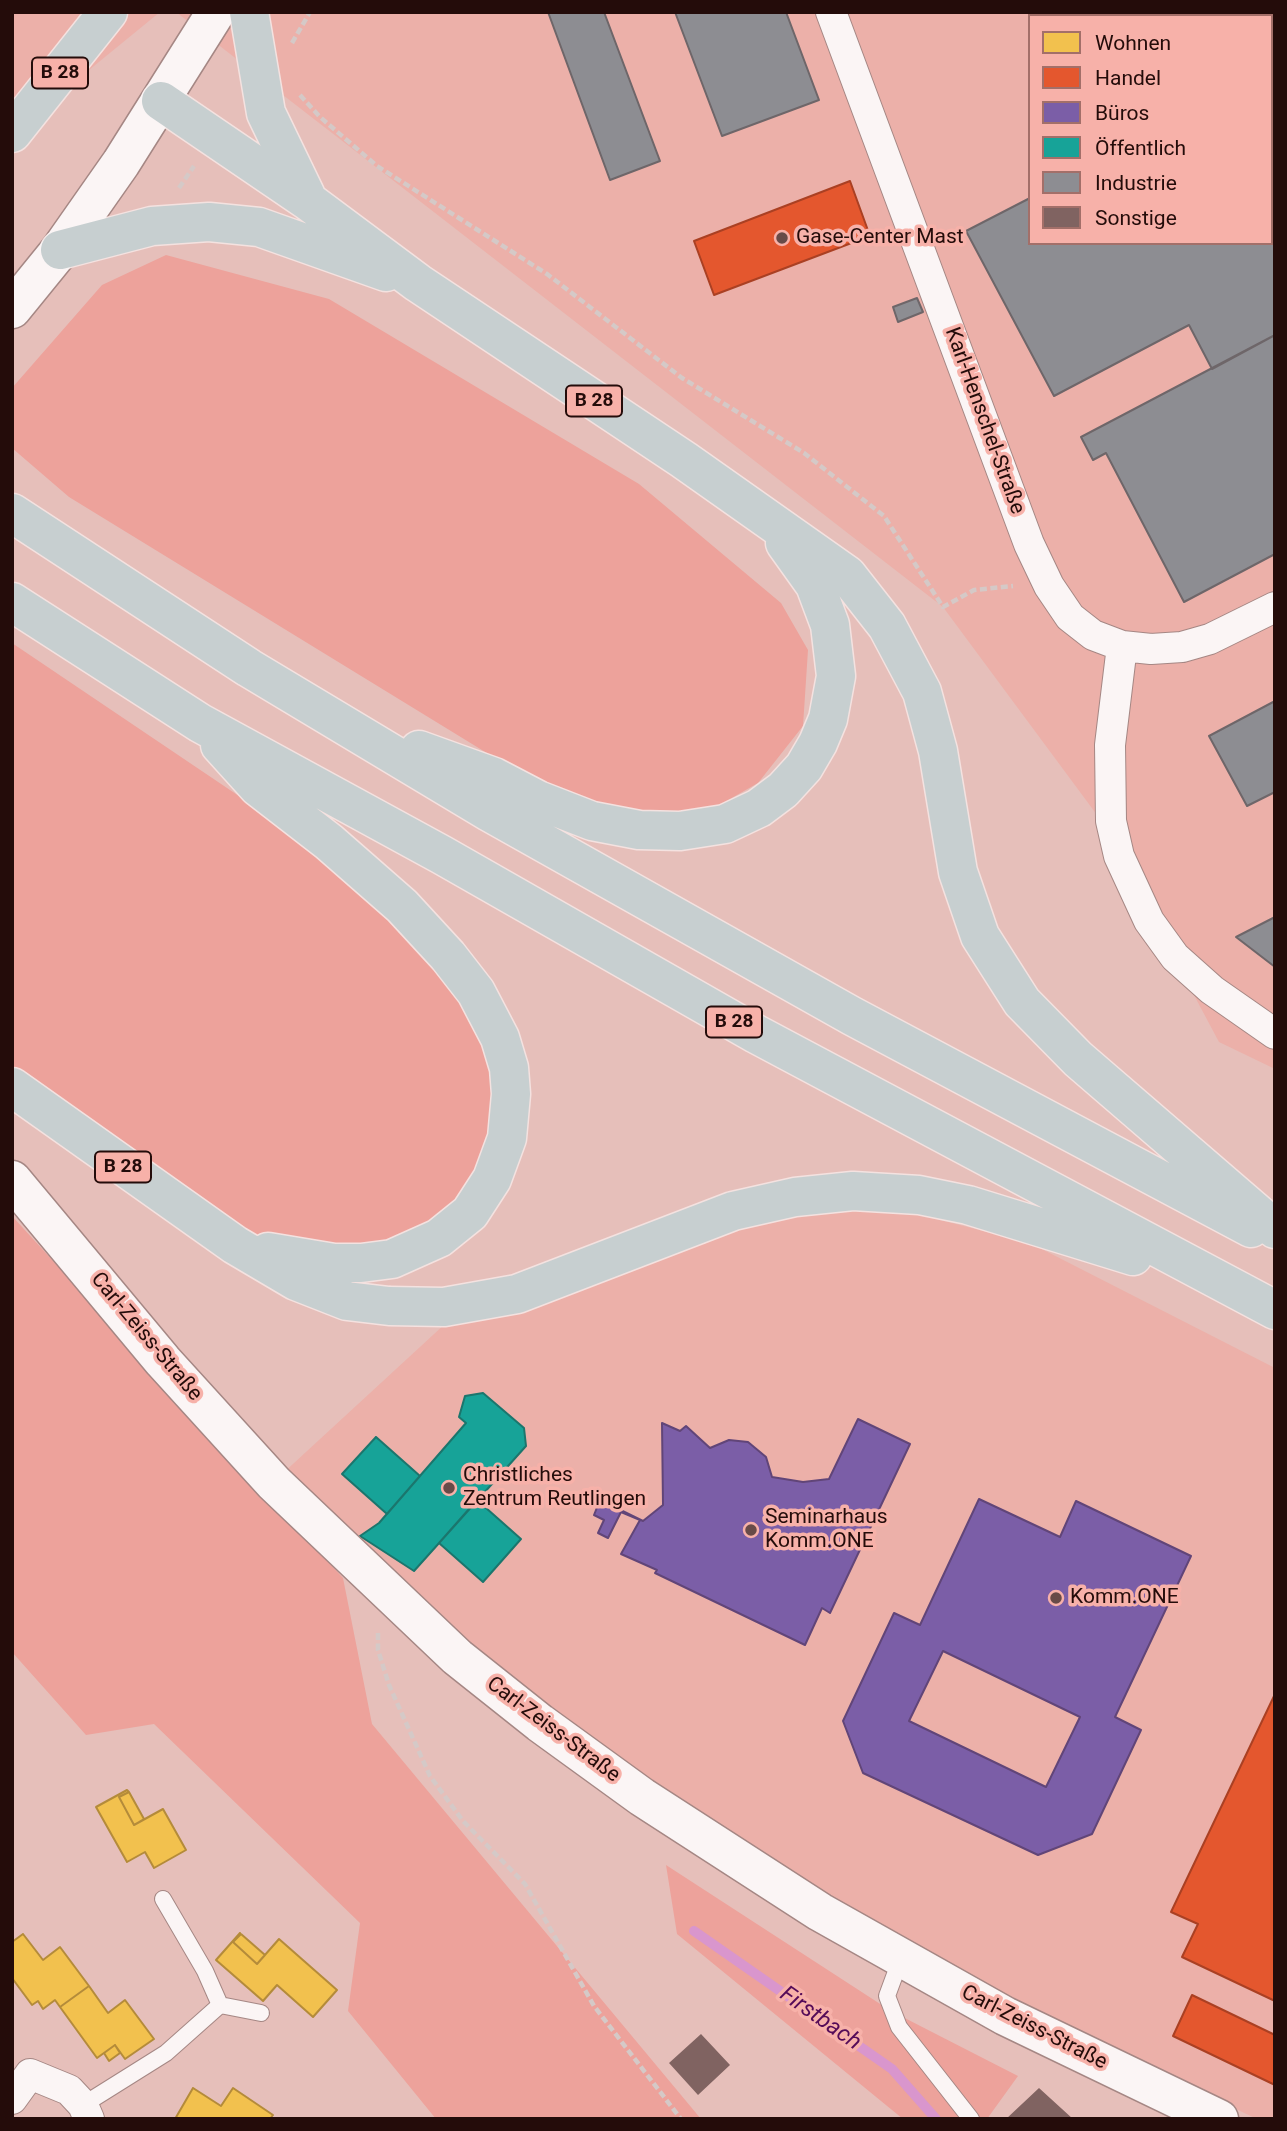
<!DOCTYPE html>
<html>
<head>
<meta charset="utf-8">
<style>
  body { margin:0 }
  #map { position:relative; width:1287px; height:2131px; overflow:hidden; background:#e6bfba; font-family:Roboto,sans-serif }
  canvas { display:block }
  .frame { position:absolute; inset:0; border:14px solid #240c0a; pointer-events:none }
  .legend { position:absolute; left:1028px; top:14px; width:245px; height:231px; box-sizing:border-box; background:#f7b1a9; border:2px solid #a36f69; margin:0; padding:9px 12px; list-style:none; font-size:21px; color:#240c0a }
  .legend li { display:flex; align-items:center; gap:14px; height:35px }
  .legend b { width:35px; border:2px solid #a36f69 }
</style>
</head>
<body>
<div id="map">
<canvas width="1287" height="2131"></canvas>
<div class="frame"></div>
<ul class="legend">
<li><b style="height:19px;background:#f2c14e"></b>Wohnen</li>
<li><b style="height:19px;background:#e4572e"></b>Handel</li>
<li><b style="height:19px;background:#7b5ea7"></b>Büros</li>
<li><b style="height:19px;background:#17a398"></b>Öffentlich</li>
<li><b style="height:19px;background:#8d8d92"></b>Industrie</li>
<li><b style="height:19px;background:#806361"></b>Sonstige</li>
</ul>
</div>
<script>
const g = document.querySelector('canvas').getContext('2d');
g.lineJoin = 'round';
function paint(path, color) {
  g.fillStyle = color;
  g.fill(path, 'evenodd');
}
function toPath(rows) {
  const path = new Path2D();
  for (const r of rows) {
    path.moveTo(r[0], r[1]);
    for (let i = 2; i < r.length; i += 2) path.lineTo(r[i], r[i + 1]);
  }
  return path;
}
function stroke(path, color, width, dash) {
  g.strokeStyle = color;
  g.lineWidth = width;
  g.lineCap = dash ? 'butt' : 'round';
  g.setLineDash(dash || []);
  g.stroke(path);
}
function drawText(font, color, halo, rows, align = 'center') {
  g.font = font + ' Roboto,sans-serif';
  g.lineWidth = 7;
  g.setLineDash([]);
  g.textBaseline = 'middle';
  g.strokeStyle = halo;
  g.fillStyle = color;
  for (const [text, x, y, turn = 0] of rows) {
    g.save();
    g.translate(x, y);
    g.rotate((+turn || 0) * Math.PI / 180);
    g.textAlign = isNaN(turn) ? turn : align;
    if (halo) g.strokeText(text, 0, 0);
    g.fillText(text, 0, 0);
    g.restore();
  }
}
const built = toPath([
  [12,12,160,12,12,133],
  [176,12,1275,12,1275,1069,1219,1042,1100,819,943,607],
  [1030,16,1271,16,1271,243,1030,243],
  [851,1210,917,1214,1030,1243,1275,1368,1275,2119,1257,2119,953,1975,547,1716,281,1475,446,1323,681,1246,797,1213]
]);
const green = toPath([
  [166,255,329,299,639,484,781,603,808,650,803,726,758,783,709,811,618,818,526,777,69,497,12,448,12,388,102,285],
  [12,643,402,906,476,992,507,1138,418,1249,235,1245,12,1087],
  [12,1216,343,1578,372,1724,701,2119,436,2119,348,2011,360,1923,154,1724,86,1735,12,1652],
  [666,1865,891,2011,1018,2076,987,2119,903,2119,677,1934]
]);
const homes = toPath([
  [127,1790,129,1792,119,1797,134,1825,163,1809,186,1850,154,1868,145,1852,127,1862,96,1807,127,1790],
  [129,1792,144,1819,134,1825,119,1797,129,1792],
  [240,1933,233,1942,257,1964,279,1939,337,1990,313,2017,277,1985,263,2001,216,1960,240,1933],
  [23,1934,43,1960,60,1947,89,1986,60,2007,55,2000,43,2009,38,2001,32,2005,12,1978,12,1942,23,1934],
  [241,1934,265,1955,257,1964,233,1942,241,1934],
  [89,1986,108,2013,125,2000,154,2039,125,2059,115,2045,97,2058,60,2007,89,1986],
  [115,2045,120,2053,109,2061,104,2053,115,2045],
  [193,2088,221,2106,233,2088,273,2115,270,2119,175,2119,193,2088]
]);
const shops = toPath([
  [850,181,870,236,714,295,694,241,850,181],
  [1275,1694,1275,2001,1182,1957,1198,1924,1171,1912,1275,1694],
  [1192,1995,1275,2035,1275,2085,1173,2036,1192,1995]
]);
const offices = toPath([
  [858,1419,910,1444,830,1613,822,1608,805,1645,655,1573,657,1570,621,1554,640,1520,621,1512,608,1538,598,1533,604,1520,594,1515,600,1500,643,1521,663,1505,662,1423,680,1431,686,1426,710,1448,729,1440,748,1442,766,1457,772,1477,803,1482,829,1479,858,1419],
  [979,1499,1060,1537,1076,1501,1191,1556,1115,1717,1141,1730,1092,1834,1038,1855,863,1773,843,1721,894,1613,920,1625,979,1499],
  [943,1651,1080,1717,1046,1787,909,1721,943,1651]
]);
const public = toPath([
  [483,1393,524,1428,526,1446,414,1571,360,1536,379,1523,466,1423,459,1417,465,1396,483,1393],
  [376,1437,420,1476,387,1514,342,1474,376,1437],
  [477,1500,521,1539,483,1582,439,1543,477,1500]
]);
const industry = toPath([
  [548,12,604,12,660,161,610,180,548,12],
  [675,12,786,12,819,100,722,136,675,12],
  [1271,79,1275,85,1275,335,1212,369,1189,325,1054,396,966,231,1030,198,1030,243,1271,243,1271,79],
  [917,298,923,312,898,322,893,307,917,298],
  [1275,335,1275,554,1184,602,1106,453,1093,460,1081,437,1275,335],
  [1275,701,1275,792,1247,806,1209,736,1275,701],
  [1275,917,1275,967,1236,937,1275,917]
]);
const stream = toPath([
  [694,1931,892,2069,936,2119]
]);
const building = toPath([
  [701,2034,730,2065,698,2095,669,2063],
  [1039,2088,1073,2119,1006,2119]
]);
const path = toPath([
  [292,43,310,12],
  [300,95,320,117,377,166,547,274,682,378,804,453,884,516,943,607,974,590,1013,586],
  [179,188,194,166],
  [378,1633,378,1650,389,1685,430,1776,463,1821,525,1884,594,2006,681,2119]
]);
const lane = toPath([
  [901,1958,887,1996,899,2027,971,2119],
  [220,2005,261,2013],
  [83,2105,166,2053,220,2005,205,1971,163,1899]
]);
const street = toPath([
  [831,12,1029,544,1049,586,1070,617,1093,635,1122,646,1151,649,1182,647,1210,639,1275,607],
  [1122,646,1110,745,1111,821,1119,856,1149,921,1175,957,1212,990,1275,1034],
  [12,2099,30,2074,69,2090,83,2105,89,2119]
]);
const secondary = toPath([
  [12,309,60,250,121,163,216,12],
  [12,1180,163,1361,274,1483,457,1657,540,1723,642,1797,820,1912,1005,2016,1219,2119]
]);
const highway = toPath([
  [249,12,266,113,306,196],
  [161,101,308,201,418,283,684,460,847,575,887,626,922,692,938,751,958,872,980,936,1022,1002,1078,1059,1275,1229],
  [12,133,108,12],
  [60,250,152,226,209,222,259,227,386,272],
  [12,513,249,668,489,812,852,1016,1251,1228],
  [12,602,200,723,442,855,756,1034,1275,1310],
  [220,745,258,787,329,842,402,906,448,956,476,992,500,1038,509,1068,511,1094,507,1138,492,1179,470,1213,439,1238,392,1259,361,1263,334,1263,268,1252],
  [419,750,494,777,538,800,592,821,639,830,680,831,725,824,759,808,783,790,804,767,818,743,828,719,836,676,830,625,815,585,785,543],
  [12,1087,235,1245,296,1281,347,1301,389,1306,444,1307,517,1294,733,1211,795,1197,853,1191,919,1195,968,1205,1133,1256]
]);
const markers = [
  [782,238,7,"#684b48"],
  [449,1488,7,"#684b48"],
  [751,1530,7,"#684b48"],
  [1056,1598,7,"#684b48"]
];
const shields = [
  [60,73,56],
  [594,401,56],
  [734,1022,56],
  [123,1167,56]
];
const shieldNames = [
  ["B 28",60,73],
  ["B 28",594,401],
  ["B 28",734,1022],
  ["B 28",123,1167]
];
const poiNames = [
  ["Gase-Center Mast",796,238],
  ["Christliches",463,1476],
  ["Zentrum Reutlingen",463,1500],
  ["Seminarhaus",765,1518],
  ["Komm.ONE",765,1542],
  ["Komm.ONE",1070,1598]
];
const streetNames = [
  ["Karl-Henschel-Straße",984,421,70],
  ["Carl-Zeiss-Straße",146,1337,50],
  ["Carl-Zeiss-Straße",553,1730,37],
  ["Carl-Zeiss-Straße",1034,2028,27]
];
const waterNames = [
  ["Firstbach",820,2019,35]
];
paint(built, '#ecb0a9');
paint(green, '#eda29b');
paint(homes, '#f2c14e');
stroke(homes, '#b48b3a', 2);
paint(shops, '#e4572e');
stroke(shops, '#aa4023', 2);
paint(offices, '#7b5ea7');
stroke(offices, '#614578', 2);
paint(public, '#17a398');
stroke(public, '#1b766d', 2);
paint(industry, '#8d8d92');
stroke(industry, '#6e6669', 2);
stroke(stream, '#d996cd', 10);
paint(building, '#806361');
stroke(lane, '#a58784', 18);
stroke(street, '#a58784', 32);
stroke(secondary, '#a58784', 41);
stroke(highway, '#f4e2e0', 41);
stroke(path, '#d5c9c7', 4.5, [7, 3.5]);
stroke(lane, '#fbf5f5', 16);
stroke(street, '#fbf5f5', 30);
stroke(secondary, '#fbf5f5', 38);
stroke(highway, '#c7cfd0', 38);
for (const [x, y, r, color] of markers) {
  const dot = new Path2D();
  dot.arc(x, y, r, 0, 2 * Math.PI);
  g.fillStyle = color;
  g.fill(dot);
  stroke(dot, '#f7b1a9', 2.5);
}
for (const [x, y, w] of shields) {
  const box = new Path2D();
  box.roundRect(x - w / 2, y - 15.5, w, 31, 5);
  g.fillStyle = '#f7b1a9';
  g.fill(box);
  stroke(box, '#240c0a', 2);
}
drawText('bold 19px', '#240c0a', null, shieldNames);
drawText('21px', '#240c0a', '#f7b1a9', poiNames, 'left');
drawText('21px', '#240c0a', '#f7b1a9', streetNames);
drawText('italic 23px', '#550b58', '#f7b1a9', waterNames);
</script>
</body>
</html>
